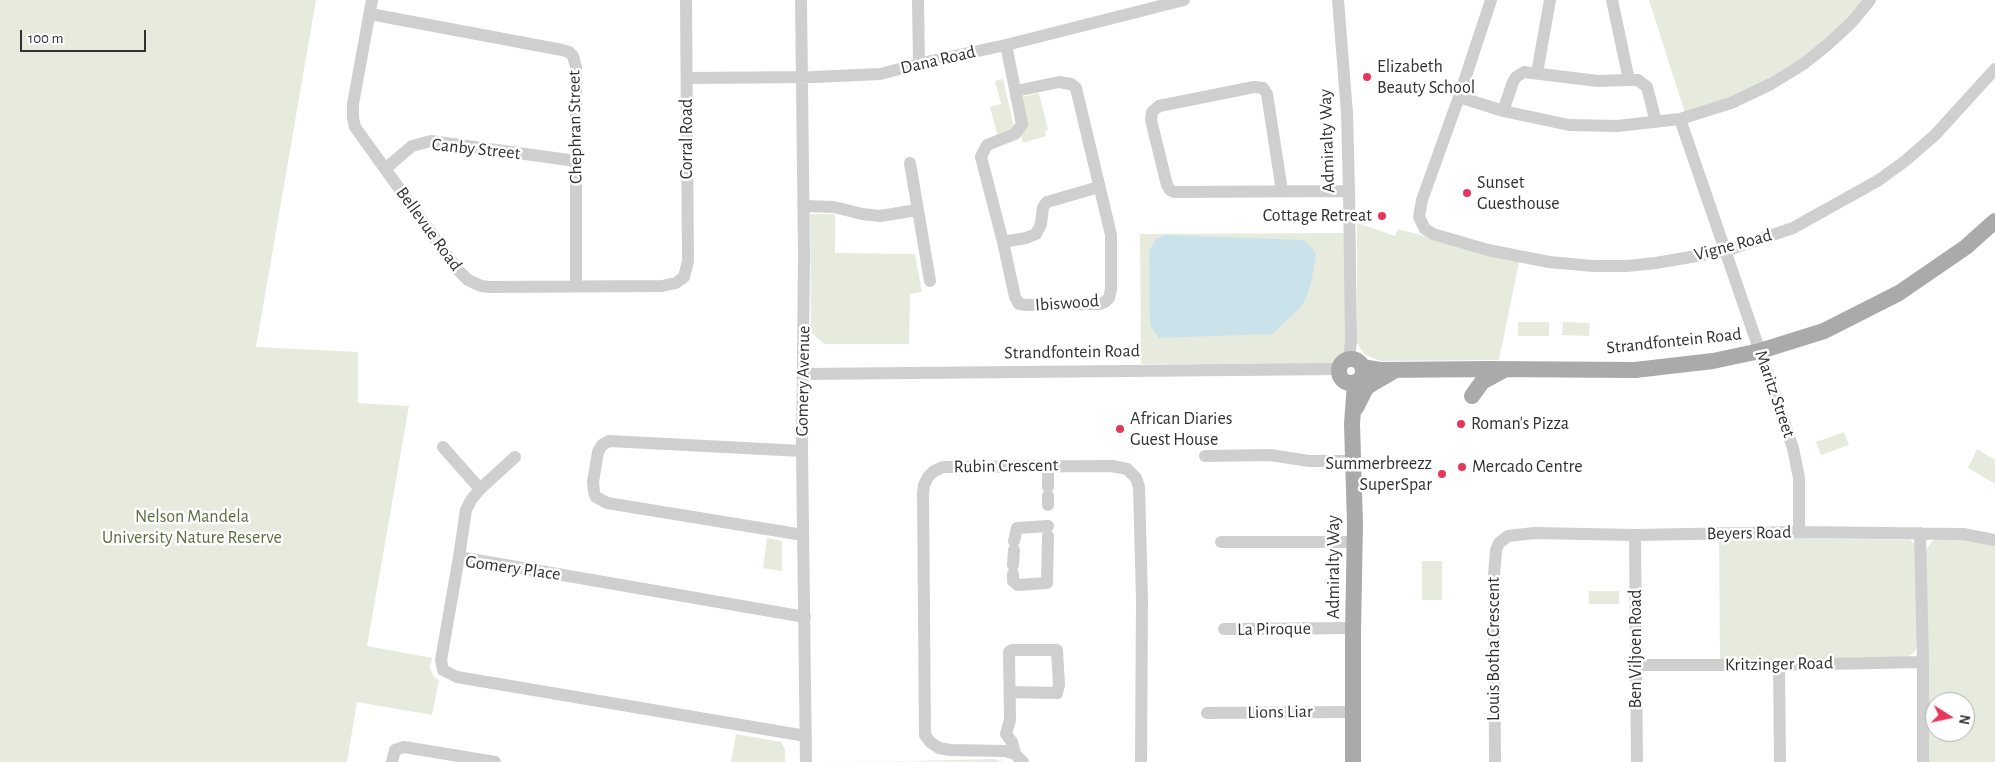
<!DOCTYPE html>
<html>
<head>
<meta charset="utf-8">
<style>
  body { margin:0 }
  #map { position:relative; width:1995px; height:762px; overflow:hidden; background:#fff; font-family:"Alegreya Sans",sans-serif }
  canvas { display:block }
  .north { position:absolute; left:1925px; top:692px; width:50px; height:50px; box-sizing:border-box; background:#fff; border:1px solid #adadad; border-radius:50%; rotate:100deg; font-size:14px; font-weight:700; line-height:20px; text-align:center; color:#323232 }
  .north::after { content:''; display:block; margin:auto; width:18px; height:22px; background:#e6375a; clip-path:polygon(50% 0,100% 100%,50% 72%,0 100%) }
  .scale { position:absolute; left:20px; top:30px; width:126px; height:22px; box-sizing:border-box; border:2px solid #323232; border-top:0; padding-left:6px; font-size:15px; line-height:18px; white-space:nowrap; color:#323232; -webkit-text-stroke:4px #fff; paint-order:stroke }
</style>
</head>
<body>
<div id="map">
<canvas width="1995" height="762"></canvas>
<div class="north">N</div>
<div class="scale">100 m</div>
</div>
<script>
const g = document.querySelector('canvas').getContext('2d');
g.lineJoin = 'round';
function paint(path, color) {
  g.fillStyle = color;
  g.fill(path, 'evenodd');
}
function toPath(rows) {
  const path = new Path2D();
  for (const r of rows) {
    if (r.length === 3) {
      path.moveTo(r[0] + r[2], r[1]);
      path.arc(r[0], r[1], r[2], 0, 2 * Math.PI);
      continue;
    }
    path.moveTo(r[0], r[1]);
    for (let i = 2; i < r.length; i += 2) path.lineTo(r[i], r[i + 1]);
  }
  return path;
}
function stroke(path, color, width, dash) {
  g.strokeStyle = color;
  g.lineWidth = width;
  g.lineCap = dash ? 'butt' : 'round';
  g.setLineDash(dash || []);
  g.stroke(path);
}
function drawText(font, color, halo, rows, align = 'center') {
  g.font = font + ' "Alegreya Sans",sans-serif';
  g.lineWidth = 5;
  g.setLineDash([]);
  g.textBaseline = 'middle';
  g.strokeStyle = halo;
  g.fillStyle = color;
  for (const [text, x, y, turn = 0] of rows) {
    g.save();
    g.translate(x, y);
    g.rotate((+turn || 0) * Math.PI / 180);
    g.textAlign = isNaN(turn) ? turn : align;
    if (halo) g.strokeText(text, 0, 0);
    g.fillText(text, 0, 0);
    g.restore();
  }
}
const green = toPath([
  [0,0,316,0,256,347,358,352,358,403,409,406,367,646,432,658,430,668,434,677,439,680,432,715,357,702,347,762,0,762],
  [1649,0,1864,0,1843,24,1802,60,1776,76,1727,100,1685,113],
  [1003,79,1014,127,1013,131,998,137,990,107,1001,104,995,81],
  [1039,93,1048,130,1045,131,1046,136,1023,143,1020,132,1018,98],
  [810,214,835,214,835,253,915,254,922,292,910,294,909,344,824,344,811,332],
  [1357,223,1395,236,1398,229,1519,262,1499,360,1380,361,1365,355,1357,343],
  [1345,233,1346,349,1344,356,1335,365,1329,366,1141,364,1140,234],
  [1518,322,1549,322,1549,336,1518,336],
  [1563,322,1590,323,1589,336,1562,335],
  [1844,432,1849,445,1821,455,1816,442],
  [1977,449,1995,460,1995,484,1968,468],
  [1945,534,1995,543,1995,762,1927,762,1926,550,1934,539],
  [1935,702,1965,702,1965,732,1935,732],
  [1719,537,1910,540,1915,544,1917,647,1915,651,1911,655,1903,659,1720,659],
  [767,538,782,541,782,571,763,568],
  [1422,561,1442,561,1442,600,1422,600],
  [1589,591,1619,591,1619,604,1589,604],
  [736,734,781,742,785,749,785,762,731,762],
  [993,759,1004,762,815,761,912,761]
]);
const water = toPath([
  [1165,235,1303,240,1311,247,1316,254,1312,279,1306,298,1301,307,1272,334,1159,338,1150,325,1149,251,1156,239]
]);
const minor = toPath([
  [372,0,353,104,353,118,355,127,457,269,468,280,481,286,490,287,662,286,676,283,684,277,688,261,686,0],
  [801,0,804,256,802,451,806,762],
  [918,0,919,64],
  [1338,0,1347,113,1349,191,1351,341,1349,360],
  [1491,0,1459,97,1422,200,1419,217,1425,229,1433,234,1488,250,1549,262,1593,266,1627,266,1656,263,1725,251,1793,228,1879,180,1905,161,1935,135,1995,69],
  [1612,0,1629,80],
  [370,14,562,50,569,52,573,56,576,67,576,286],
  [1006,45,1022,124,1015,134,987,145,981,157,1003,242,1015,297,1019,304,1027,305,1099,304,1105,302,1109,298,1111,289,1111,235,1076,88,1071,84,1059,82,1016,91],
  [1537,73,1550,0],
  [687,78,814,77,880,74,931,61,1006,45,1184,0],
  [1459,97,1503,111,1569,125,1617,126,1680,119,1731,103,1771,84,1802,65,1826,46,1852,22,1870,0],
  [1503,111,1513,82,1516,77,1524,72,1598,81,1629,80,1638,80,1647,87,1656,122],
  [1680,119,1793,448,1799,478,1799,532],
  [910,163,930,281],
  [385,169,412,146,431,141,576,161],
  [1282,191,1267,94,1263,88,1254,87,1159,106,1152,112,1151,120,1167,185,1170,190,1174,192,1349,191],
  [803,206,834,207,862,214,880,216,917,210],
  [1003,242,1026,238,1036,234,1041,224,1043,207,1047,202,1099,187],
  [804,374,1340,369],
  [443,447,480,489],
  [802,451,609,441,602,445,598,452,593,482,594,492,596,497,607,503,803,535],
  [1205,456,1270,455,1309,461,1353,461],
  [1048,466,1048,487],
  [1048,505,1048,496],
  [1920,533,1923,662,1923,762],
  [1635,535,1637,762],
  [1014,541,1017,528,1048,526],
  [1221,542,1354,542],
  [459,557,466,510,471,500,480,489,515,457],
  [1013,565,1014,550],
  [1013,574,1013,581,1018,585,1047,583,1048,536],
  [805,617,459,557,441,660,443,670,457,677,806,736],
  [1224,629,1354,628],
  [1636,665,1779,665,1923,662],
  [1779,665,1780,762],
  [1010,692,1057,693,1059,685,1057,650,1012,650,1009,652,1010,720,1006,734,1012,742,1015,754],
  [1207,713,1353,712],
  [392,762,395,750,404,747,495,762],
  [1023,762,1015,754,1006,751,950,750,939,748,930,742,925,735,923,494,924,485,928,477,934,471,943,467,1112,466,1127,469,1136,478,1139,487,1142,599,1141,762],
  [1495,762,1494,576,1496,550,1499,543,1508,536,1534,533,1635,535,1799,532,1963,534,1995,540]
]);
const major = toPath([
  [1351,371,12],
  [1362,367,1380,370,1489,369,1635,370,1713,361,1760,351,1824,331,1899,293,1966,247,1995,221],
  [1472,396,1482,382,1504,370],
  [1356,408,1366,388,1373,383,1394,371],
  [1353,762,1353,632,1355,524,1352,424,1355,382]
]);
const markers = [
  [1367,77,5,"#e6375a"],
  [1467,193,5,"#e6375a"],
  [1382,216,5,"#e6375a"],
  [1461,424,5,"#e6375a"],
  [1120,429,5,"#e6375a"],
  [1462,467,5,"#e6375a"],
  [1442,474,5,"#e6375a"]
];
const streetNames = [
  ["Dana Road",938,60,-13],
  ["Chephran Street",575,127,-91],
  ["Corral Road",687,139,-90],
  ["Admiralty Way",1327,141,-92],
  ["Canby Street",476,149,6],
  ["Bellevue Road",429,229,54],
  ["Vigne Road",1733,245,-15],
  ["Ibiswood",1067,303,-4],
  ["Strandfontein Road",1674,341,-6],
  ["Strandfontein Road",1072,352,-1],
  ["Gomery Avenue",803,381,-89],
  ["Maritz Street",1775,394,71],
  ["Rubin Crescent",1006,466,-1],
  ["Beyers Road",1749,533,-1],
  ["Admiralty Way",1334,567,-90],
  ["Gomery Place",513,568,8],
  ["La Piroque",1274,629,-1],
  ["Louis Botha Crescent",1494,649,-90],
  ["Ben Viljoen Road",1636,649,-90],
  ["Kritzinger Road",1779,664,-1],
  ["Lions Liar",1280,712,-1]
];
const poiNames = [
  ["Elizabeth",1377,67],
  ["Beauty School",1377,88],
  ["Sunset",1477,183],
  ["Guesthouse",1477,204],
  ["Cottage Retreat",1372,216,"right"],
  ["African Diaries",1130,419],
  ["Guest House",1130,440],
  ["Roman's Pizza",1471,424],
  ["Summerbreezz",1432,464,"right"],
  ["SuperSpar",1432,485,"right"],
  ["Mercado Centre",1472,467]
];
const parkNames = [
  ["Nelson Mandela",192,517],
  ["University Nature Reserve",192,538]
];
paint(green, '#e7ebde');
paint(water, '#cae3eb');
stroke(minor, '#cfcfcf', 12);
stroke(major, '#aaa', 16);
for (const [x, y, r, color] of markers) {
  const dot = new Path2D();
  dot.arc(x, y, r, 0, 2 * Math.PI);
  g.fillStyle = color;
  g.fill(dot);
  stroke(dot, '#fff', 2);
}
drawText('18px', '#323232', '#fff', streetNames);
drawText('18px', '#323232', '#fff', poiNames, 'left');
drawText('18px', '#5b6f3e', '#fff', parkNames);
</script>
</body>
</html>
